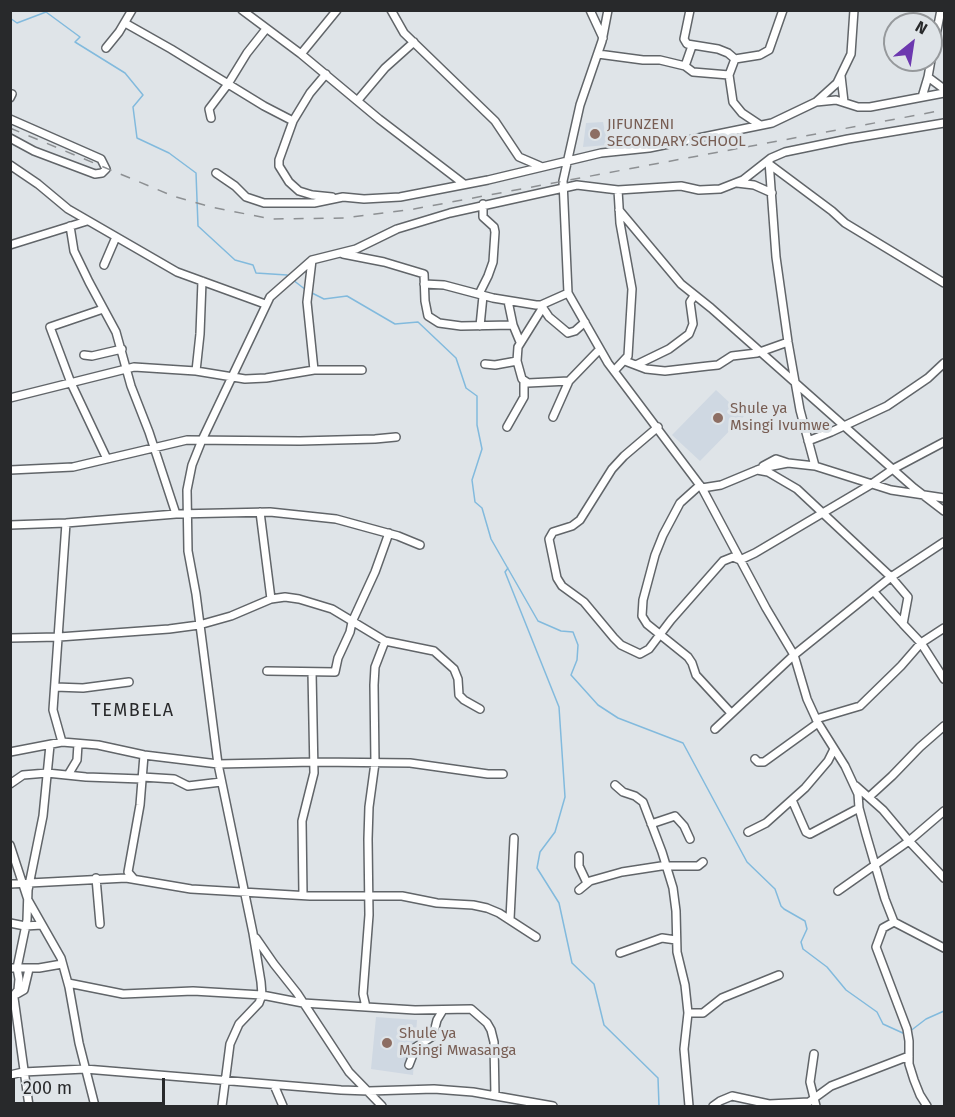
<!DOCTYPE html>
<html>
<head>
<meta charset="utf-8">
<style>
  body { margin:0 }
  #map { position:relative; width:955px; height:1117px; overflow:hidden; background:#dfe4e8; font-family:"Fira Sans",sans-serif }
  canvas { display:block }
  .frame { position:absolute; inset:0; border:12px solid #28292b; pointer-events:none }
  .north { position:absolute; left:883px; top:12px; width:60px; height:60px; box-sizing:border-box; background:#dfe4e8; border:2px solid #96999c; border-radius:50%; rotate:30deg; font-size:16px; font-weight:700; line-height:24px; text-align:center; color:#28292b }
  .north::after { content:''; display:block; margin:auto; width:21px; height:27px; background:#6c38af; clip-path:polygon(50% 0,100% 100%,50% 72%,0 100%) }
  .scale { position:absolute; left:12px; top:1078px; width:153px; height:27px; box-sizing:border-box; border:3px solid #28292b; border-top:0; padding-left:8px; font-size:18px; line-height:21px; white-space:nowrap; color:#28292b; -webkit-text-stroke:4px #dfe4e8; paint-order:stroke }
</style>
</head>
<body>
<div id="map">
<canvas width="955" height="1117"></canvas>
<div class="frame"></div>
<div class="north">N</div>
<div class="scale">200 m</div>
</div>
<script>
const g = document.querySelector('canvas').getContext('2d');
g.lineJoin = 'round';
function paint(path, color) {
  g.fillStyle = color;
  g.fill(path, 'evenodd');
}
function toPath(rows) {
  const path = new Path2D();
  for (const r of rows) {
    path.moveTo(r[0], r[1]);
    for (let i = 2; i < r.length; i += 2) path.lineTo(r[i], r[i + 1]);
  }
  return path;
}
function stroke(path, color, width, dash) {
  g.strokeStyle = color;
  g.lineWidth = width;
  g.lineCap = dash ? 'butt' : 'round';
  g.setLineDash(dash || []);
  g.stroke(path);
}
function drawText(font, color, halo, rows, align = 'center') {
  g.font = font + ' "Fira Sans",sans-serif';
  g.lineWidth = 6;
  g.setLineDash([]);
  g.textBaseline = 'middle';
  g.strokeStyle = halo;
  g.fillStyle = color;
  for (const [text, x, y, turn = 0] of rows) {
    g.save();
    g.translate(x, y);
    g.rotate((+turn || 0) * Math.PI / 180);
    g.textAlign = isNaN(turn) ? turn : align;
    if (halo) g.strokeText(text, 0, 0);
    g.fillText(text, 0, 0);
    g.restore();
  }
}
const built = toPath([
  [603,122,608,145,583,147,586,123],
  [716,390,744,416,700,461,672,435],
  [376,1017,417,1020,413,1075,371,1069]
]);
const stream = toPath([
  [10,18,17,23,46,12,80,37,75,42,125,73,143,95,133,107,137,138,169,153,196,173,198,226,235,260,253,265,256,273,287,275,289,277],
  [293,280,306,290],
  [310,292,324,299,347,296,395,324,418,322,456,358,466,388,477,396,477,425,482,449,472,480,475,502,482,508,491,539,538,621,561,631,573,632,578,645,577,660,571,675,598,705,618,718,683,743,747,862,775,889,781,906,784,909,805,921,807,929,801,942,803,949,827,967,846,990,877,1012,883,1024,905,1034],
  [508,568,505,572,559,707,565,797,555,832,540,852,537,868,559,903,572,963,594,984,604,1025,658,1078,659,1106],
  [909,1032,926,1019,944,1011]
]);
const minor = toPath([
  [242,10,301,54,379,119,464,184],
  [391,10,404,33,495,121,519,157,540,166],
  [590,10,603,38],
  [608,10,602,41,580,105,563,181,568,293,608,363,702,488,766,608,794,655,807,699,818,723,845,766,858,794,859,808,866,834,885,899,894,922],
  [690,10,684,39,687,44,718,49,728,53,735,59],
  [125,23,171,49,264,106,293,121],
  [106,48,119,32,132,10],
  [301,54,337,10],
  [598,54,643,60,660,60,685,66,693,72,729,75],
  [931,60,941,10],
  [685,66,692,46],
  [326,74,310,93,293,121,279,160,279,166,289,182,299,191,312,195,332,197],
  [841,76,844,102],
  [928,77,944,89],
  [922,97,928,77,931,60],
  [10,98,12,94],
  [358,100,385,68,414,42],
  [816,102,837,83,851,54,854,10],
  [211,118,209,109,228,84,247,53,266,29],
  [10,119,101,159,106,169,102,173,95,174,34,151,10,138],
  [760,125,742,113,733,102,729,75,735,59,760,55,769,50,783,10],
  [769,161,776,257,788,342,800,410,815,466],
  [769,164,832,211,845,223,944,283],
  [10,165,38,184,68,209,158,261,177,272,265,304],
  [216,173,235,186,246,197,264,203,314,203,343,197,364,199,400,197,488,180,601,153,649,148,772,123,816,102,836,100,858,107,870,107,944,93],
  [737,183,754,185,772,193],
  [619,210,681,284,711,308,914,488,944,511],
  [70,226,74,251,89,282,116,332,131,386,149,432,176,514],
  [10,245,87,221],
  [343,254,384,262,424,274,425,301,428,316,439,323,461,326,513,325],
  [312,260,307,302,314,370],
  [104,265,116,237],
  [424,284,444,285,493,298,536,305,541,305,568,293],
  [479,294,488,276,493,262,495,232,494,227,483,217,483,204],
  [508,301,513,325,520,342],
  [541,305,549,317,568,333,575,331,585,322],
  [543,307,518,347,517,361,522,379,528,383,569,381],
  [103,309,50,327,71,383,107,459],
  [480,326,483,296],
  [84,355,92,356,122,349],
  [625,361,646,369,665,371,708,366,718,365,732,356,757,353,788,342],
  [485,364,495,365,517,361],
  [636,365,669,349,689,334,693,324,690,302,694,296],
  [196,371,200,334,202,281],
  [614,371,628,356,632,289,620,223,618,190],
  [10,398,134,367,196,371,245,379,266,378,314,370,362,370],
  [553,417,569,381,599,350],
  [507,427,524,397,524,382],
  [658,427,624,456,612,469,580,520,572,526,553,532,549,539,557,578,562,586,584,602,614,638,621,645,640,654,649,649,671,620,723,561,733,557,740,560,755,553,870,485,893,469,944,442],
  [808,441,831,432,887,406,928,378,944,363],
  [763,466,776,459,788,463],
  [10,470,73,467,187,440,300,441,375,439,396,437],
  [757,470,768,472,797,489,891,577,908,597,903,624,921,643,944,679],
  [700,485,680,503,663,535,655,555,643,600,642,616,647,624,688,657,692,663,696,675,731,713],
  [702,488,721,485,762,468,788,463,815,466,891,490,944,498],
  [260,512,271,599],
  [10,525,66,523,176,514,270,512,336,519,398,536,420,545],
  [874,592,903,624],
  [10,638,59,637,169,629,199,625,231,616,271,599,285,597,299,599,332,609,385,641,434,651,454,669,458,679,459,695,464,700,480,709],
  [267,671,335,672,338,658,350,632,352,622,375,572,389,533],
  [55,687,83,688,129,682],
  [816,719,860,706,901,666,921,643,944,628],
  [715,729,794,655,891,577,944,542],
  [62,742,53,710,66,523],
  [10,752,62,742,98,745,144,755,218,764,314,762,410,763,488,774,503,774],
  [755,759,758,762,764,762,818,723],
  [68,775,77,760,78,744],
  [142,777,174,779,188,786,221,782],
  [10,784,23,775,47,773,86,777,142,779],
  [615,785,623,792,635,796,643,802,662,852,673,888,676,911,677,952,685,985,688,1013,684,1049,689,1106],
  [856,786,883,810,909,841,944,878],
  [869,797,892,776,920,747,944,726],
  [792,800,806,832,810,834,859,808],
  [651,824,675,816,684,826,690,839],
  [748,832,766,823,805,788,828,761,834,749],
  [10,845,28,900,61,958,69,987,79,1043,95,1106],
  [579,856,579,866,587,883],
  [96,878,100,924],
  [134,879,128,872,140,805,144,755],
  [10,884,126,878,191,889,310,896,402,896,437,903,473,905,487,908,499,913,536,937],
  [579,890,590,881,622,872,661,866,698,866,703,862],
  [838,891,909,841,944,811],
  [303,895,302,821,314,773,312,672],
  [510,919,514,838],
  [10,923,25,926,42,925],
  [256,938,274,964,297,993,349,1072,382,1106],
  [620,953,662,938,676,940],
  [10,968,39,968,62,964],
  [68,983,123,994,193,991,262,995,303,1003,366,1007,415,1010,471,1009,487,1023,491,1030,494,1042,495,1096],
  [17,994,24,990,29,969],
  [14,998,29,1106],
  [10,1000,18,990,19,979,17,968,27,920,28,890,43,816,50,745],
  [366,1007,363,994,369,915,368,839,369,807,375,763,374,685,375,667,385,641],
  [688,1013,703,1013,722,998,779,975],
  [814,1054,810,1082,816,1106],
  [409,1065,416,1047,433,1036,437,1020,443,1010],
  [10,1075,23,1072,85,1069,341,1090,369,1091,434,1089,473,1092,553,1106],
  [274,1085,283,1106],
  [222,1106,230,1044,239,1024,259,1003,262,995,261,982,253,933,218,764,196,594,188,551,187,490,192,465,202,440,270,297,312,260,356,249,397,229,450,213,577,185,618,190,681,186,699,190,720,189,743,180,771,158,785,152,848,139,944,123],
  [713,1106,720,1101,732,1096,769,1104,809,1102,831,1086,909,1056],
  [927,1106,920,1095,914,1080,909,1064,909,1041,907,1029,876,947,883,928,894,922,944,948]
]);
const rail = toPath([
  [10,128,173,196,211,207,271,219,344,218,414,209,944,110]
]);
const markers = [
  [595,134,6,"#8d6e63"],
  [718,418,6,"#8d6e63"],
  [387,1043,6,"#8d6e63"]
];
const educationNames = [
  ["JIFUNZENI",607,125],
  ["SECONDARY SCHOOL",607,142],
  ["Shule ya",730,409],
  ["Msingi Ivumwe",730,426],
  ["Shule ya",399,1034],
  ["Msingi Mwasanga",399,1051]
];
const quarterNames = [
  ["TEMBELA",133,711]
];
paint(built, '#cfd8e2');
stroke(stream, '#82badd', 1.5);
stroke(minor, '#616569', 10);
stroke(minor, '#fff', 7);
stroke(rail, '#8d9093', 1.5, [10, 10]);
for (const [x, y, r, color] of markers) {
  const dot = new Path2D();
  dot.arc(x, y, r, 0, 2 * Math.PI);
  g.fillStyle = color;
  g.fill(dot);
  stroke(dot, '#dfe4e8', 2);
}
drawText('15px', '#785e54', '#dfe4e8', educationNames, 'left');
g.letterSpacing = '1.5px';
drawText('18px', '#28292b', '#dfe4e8', quarterNames);
g.letterSpacing = '0px';
</script>
</body>
</html>
